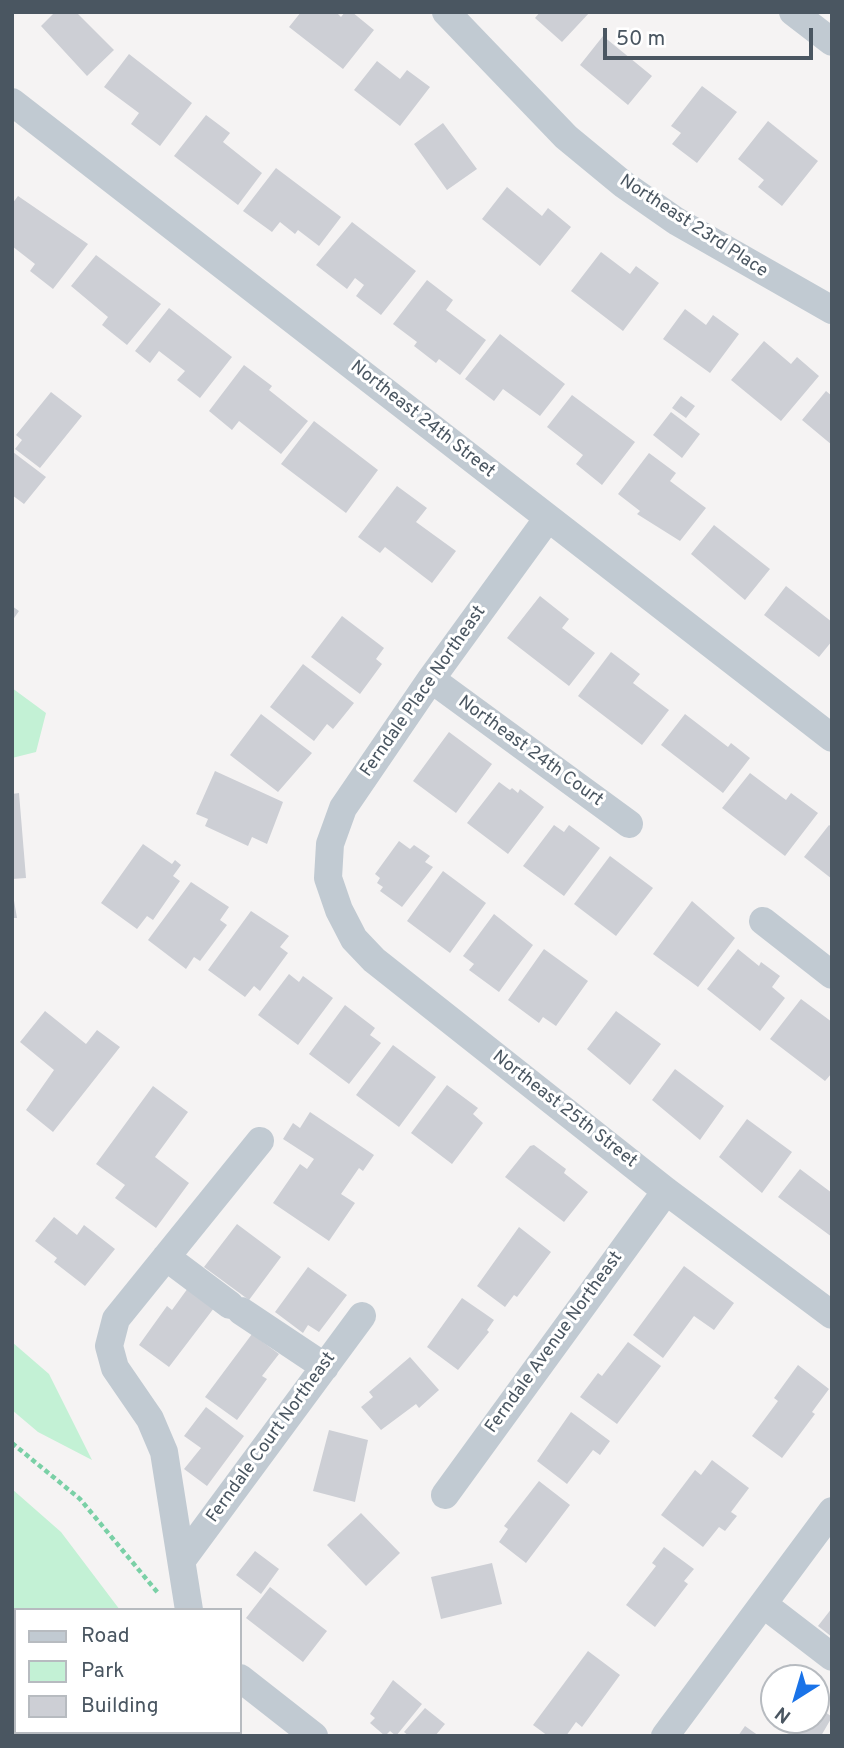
<!DOCTYPE html>
<html>
<head>
<meta charset="utf-8">
<style>
  body { margin:0 }
  #map { position:relative; width:844px; height:1748px; overflow:hidden; background:#f5f3f3; font-family:Overpass,sans-serif }
  canvas { display:block }
  .frame { position:absolute; inset:0; border:14px solid #4a5661; pointer-events:none }
  .legend { position:absolute; left:14px; top:1608px; width:228px; height:126px; box-sizing:border-box; background:#fff; border:2px solid #b7bbc0; margin:0; padding:9px 12px; list-style:none; font-size:21px; color:#4a5661 }
  .legend li { display:flex; align-items:center; gap:14px; height:35px }
  .legend b { width:35px; border:2px solid #b7bbc0 }
  .north { position:absolute; left:760px; top:1664px; width:70px; height:70px; box-sizing:border-box; background:#fff; border:2px solid #b7bbc0; border-radius:50%; rotate:217deg; font-size:19px; font-weight:700; line-height:28px; text-align:center; color:#4a5661 }
  .north::after { content:''; display:block; margin:auto; width:24px; height:32px; background:#1a73e8; clip-path:polygon(50% 0,100% 100%,50% 72%,0 100%) }
  .scale { position:absolute; left:603px; top:28px; width:210px; height:32px; box-sizing:border-box; border:4px solid #4a5661; border-top:0; padding-left:9px; font-size:21px; line-height:24px; white-space:nowrap; color:#4a5661; -webkit-text-stroke:5px #fff; paint-order:stroke }
</style>
</head>
<body>
<div id="map">
<canvas width="844" height="1748"></canvas>
<div class="frame"></div>
<ul class="legend">
<li><b style="height:9px;background:#c1cad2"></b>Road</li>
<li><b style="height:19px;background:#c3f1d5"></b>Park</li>
<li><b style="height:19px;background:#cdcfd5"></b>Building</li>
</ul>
<div class="north">N</div>
<div class="scale">50 m</div>
</div>
<script>
const g = document.querySelector('canvas').getContext('2d');
g.lineJoin = 'round';
function paint(path, color) {
  g.fillStyle = color;
  g.fill(path, 'evenodd');
}
function toPath(rows) {
  const path = new Path2D();
  for (const r of rows) {
    path.moveTo(r[0], r[1]);
    for (let i = 2; i < r.length; i += 2) path.lineTo(r[i], r[i + 1]);
  }
  return path;
}
function stroke(path, color, width, dash) {
  g.strokeStyle = color;
  g.lineWidth = width;
  g.lineCap = dash ? 'butt' : 'round';
  g.setLineDash(dash || []);
  g.stroke(path);
}
function drawText(font, color, halo, rows, align = 'center') {
  g.font = font + ' Overpass,sans-serif';
  g.lineWidth = 6;
  g.setLineDash([]);
  g.textBaseline = 'middle';
  g.strokeStyle = halo;
  g.fillStyle = color;
  for (const [text, x, y, turn = 0] of rows) {
    g.save();
    g.translate(x, y);
    g.rotate((+turn || 0) * Math.PI / 180);
    g.textAlign = isNaN(turn) ? turn : align;
    if (halo) g.strokeText(text, 0, 0);
    g.fillText(text, 0, 0);
    g.restore();
  }
}
const green = toPath([
  [12,688,46,713,36,752,12,758],
  [12,1342,49,1374,92,1460,38,1432,12,1410],
  [12,1489,61,1532,120,1610,16,1610,16,1732,239,1732,244,1736,12,1736]
]);
const building = toPath([
  [55,12,76,12,114,50,87,76,41,26],
  [301,12,336,12,341,17,345,12,352,12,374,30,343,69,289,27],
  [540,12,590,12,562,42,535,18],
  [603,36,652,76,628,105,580,65],
  [129,54,192,103,160,146,131,124,139,113,104,87],
  [377,61,400,79,407,70,430,87,400,126,354,90],
  [702,86,737,112,697,163,672,144,681,133,671,126],
  [206,115,230,133,223,142,262,173,238,205,174,156],
  [768,121,818,161,782,206,758,187,764,180,738,159],
  [443,123,477,169,447,190,414,144],
  [276,168,341,217,319,246,298,230,295,234,280,222,272,232,243,211],
  [507,187,542,216,548,208,571,227,540,266,482,219],
  [18,196,88,244,53,289,30,271,35,264,12,246,12,204],
  [352,222,416,271,381,315,356,296,364,285,355,278,347,289,316,265],
  [601,252,630,274,636,266,659,283,623,331,571,291],
  [96,255,161,304,127,345,102,325,108,317,71,286],
  [427,280,453,300,446,310,486,340,460,375,439,359,436,363,414,346,417,342,393,324],
  [169,308,232,357,200,398,177,380,185,371,159,351,150,363,135,351],
  [685,309,706,325,713,315,739,334,710,373,663,339],
  [500,334,565,384,540,416,503,389,494,401,465,379],
  [764,341,791,364,797,357,819,376,781,421,731,380],
  [244,365,272,386,269,390,308,421,281,454,239,421,232,430,209,411],
  [826,391,832,396,832,445,802,420],
  [51,392,82,416,40,468,15,449,22,440,16,435],
  [572,395,635,442,602,485,576,464,583,455,547,427],
  [681,396,695,406,686,418,672,408],
  [671,412,700,434,682,458,653,435],
  [314,421,378,470,346,513,281,464],
  [13,452,46,477,24,504,12,495],
  [649,453,676,473,670,481,706,508,680,541,637,514,640,511,618,494],
  [397,486,427,508,416,522,456,551,432,583,385,547,380,553,358,537],
  [714,525,770,569,745,600,691,554],
  [786,586,832,622,832,641,819,657,764,615],
  [540,596,569,619,562,628,595,653,569,686,507,638],
  [12,606,19,611,12,621],
  [342,616,384,648,376,659,382,664,360,694,311,657],
  [611,652,640,674,633,683,669,710,642,745,578,696],
  [303,664,354,703,333,729,327,724,314,741,270,707],
  [261,714,312,753,278,792,230,755],
  [685,714,728,747,731,743,750,758,723,793,661,745],
  [449,732,492,764,456,813,413,781],
  [215,771,283,802,267,844,252,837,248,846,205,826,208,819,196,814],
  [750,773,786,800,791,793,818,813,785,856,722,808],
  [499,782,510,790,512,788,518,793,520,789,544,807,508,854,467,823],
  [19,793,26,878,12,879,12,794],
  [554,825,564,832,569,825,600,848,564,896,523,866],
  [829,825,832,827,832,879,804,857],
  [399,841,410,849,414,845,430,856,425,862,433,867,402,907,380,891,383,887,377,883,380,878,375,874],
  [143,844,172,864,175,860,181,865,173,876,180,881,153,920,147,916,137,929,101,903],
  [610,856,653,888,616,936,574,904],
  [443,871,486,903,450,953,407,921],
  [191,882,229,907,220,920,227,925,200,961,194,957,186,969,148,940],
  [12,889,17,918,12,918],
  [692,901,735,938,698,987,653,954],
  [251,911,289,936,280,947,288,953,260,991,254,986,245,997,208,970],
  [494,914,533,945,499,992,469,970,474,964,463,956],
  [544,949,588,981,556,1026,543,1017,539,1023,508,1000],
  [738,949,759,966,761,962,780,976,772,987,785,998,760,1031,707,989],
  [289,974,299,982,303,976,333,998,298,1045,258,1015],
  [801,999,832,1022,832,1073,825,1081,770,1039],
  [345,1005,375,1028,370,1035,381,1043,349,1084,309,1054],
  [45,1011,86,1044,97,1030,120,1047,53,1132,26,1110,54,1070,20,1042],
  [616,1011,661,1044,630,1085,587,1049],
  [393,1045,436,1077,399,1127,356,1095],
  [675,1069,724,1106,700,1140,652,1100],
  [447,1085,478,1108,473,1114,483,1123,452,1164,411,1133],
  [153,1086,188,1112,155,1157,189,1183,156,1228,115,1198,125,1185,96,1164],
  [310,1112,374,1155,363,1171,359,1168,341,1194,355,1203,329,1241,273,1203,300,1164,307,1169,314,1159,283,1139,293,1123,300,1128],
  [747,1119,792,1152,762,1193,719,1157],
  [534,1145,566,1169,564,1173,588,1192,564,1222,505,1177,530,1146],
  [800,1169,832,1193,832,1237,778,1197],
  [54,1217,77,1235,84,1225,115,1249,85,1286,54,1262,57,1258,35,1241],
  [237,1224,281,1257,249,1300,204,1267],
  [519,1227,551,1252,517,1297,514,1295,505,1307,477,1286],
  [684,1266,734,1303,714,1330,694,1316,663,1358,633,1335],
  [308,1267,347,1295,319,1332,308,1325,303,1333,275,1312],
  [188,1288,214,1308,169,1367,139,1345,167,1306,172,1310],
  [462,1298,494,1320,487,1330,489,1332,458,1370,427,1347],
  [252,1334,279,1354,262,1376,267,1379,237,1420,205,1397],
  [628,1342,661,1366,617,1424,580,1397,598,1373,602,1376],
  [410,1357,439,1390,419,1408,416,1404,381,1430,361,1407,373,1397,369,1392],
  [798,1365,829,1389,812,1412,815,1414,782,1458,752,1436,778,1401,774,1398],
  [206,1407,244,1436,207,1486,184,1469,201,1448,184,1436],
  [571,1412,610,1441,600,1455,593,1450,567,1484,537,1461],
  [329,1430,368,1440,355,1502,313,1491],
  [712,1460,749,1488,731,1512,737,1516,725,1531,719,1527,703,1547,661,1515,695,1470,701,1475],
  [539,1481,570,1505,526,1563,499,1542,508,1529,504,1526],
  [361,1513,400,1553,366,1586,327,1545],
  [664,1547,694,1569,684,1581,688,1584,655,1627,626,1605,656,1566,652,1563],
  [255,1551,279,1569,261,1594,236,1575],
  [492,1563,502,1604,441,1619,431,1577],
  [270,1587,327,1631,303,1662,246,1618],
  [832,1608,832,1637,818,1626],
  [588,1651,620,1675,582,1727,576,1722,566,1736,548,1736,533,1725],
  [790,1664,809,1678,780,1678],
  [393,1680,422,1704,396,1736,390,1731,385,1736,370,1723,375,1718,370,1714],
  [774,1703,774,1718,767,1712],
  [816,1705,832,1717,821,1736,799,1736,777,1720,816,1720],
  [425,1708,445,1724,435,1736,409,1736,404,1732],
  [745,1726,759,1736,738,1736]
]);
const path = toPath([
  [12,1443,80,1499,158,1593]
]);
const minor = toPath([
  [446,12,566,137,623,184,676,221,832,310],
  [793,12,832,42],
  [12,102,832,738],
  [548,518,431,679,343,808,330,844,328,878,339,910,354,939,374,960,666,1191,832,1315],
  [431,679,629,824],
  [763,921,832,975],
  [166,1257,230,1305],
  [241,1311,325,1367],
  [445,1495,666,1191],
  [182,1560,362,1316],
  [763,1604,832,1657],
  [189,1610,164,1452,150,1419,115,1368,109,1346,116,1319,260,1141],
  [240,1678,314,1736],
  [665,1736,832,1511]
]);
const streetNames = [
  ["Northeast 23rd Place",693,227,33],
  ["Northeast 24th Street",422,420,38],
  ["Ferndale Place Northeast",424,692,-55],
  ["Northeast 24th Court",530,752,36],
  ["Northeast 25th Street",564,1110,38],
  ["Ferndale Avenue Northeast",555,1343,-54],
  ["Ferndale Court Northeast",272,1438,-54]
];
paint(green, '#c3f1d5');
paint(building, '#cdcfd5');
stroke(path, '#7ad0a6', 4.5, [5, 3.5]);
stroke(minor, '#c1cad2', 28);
drawText('18px', '#4a5661', '#fff', streetNames);
</script>
</body>
</html>
